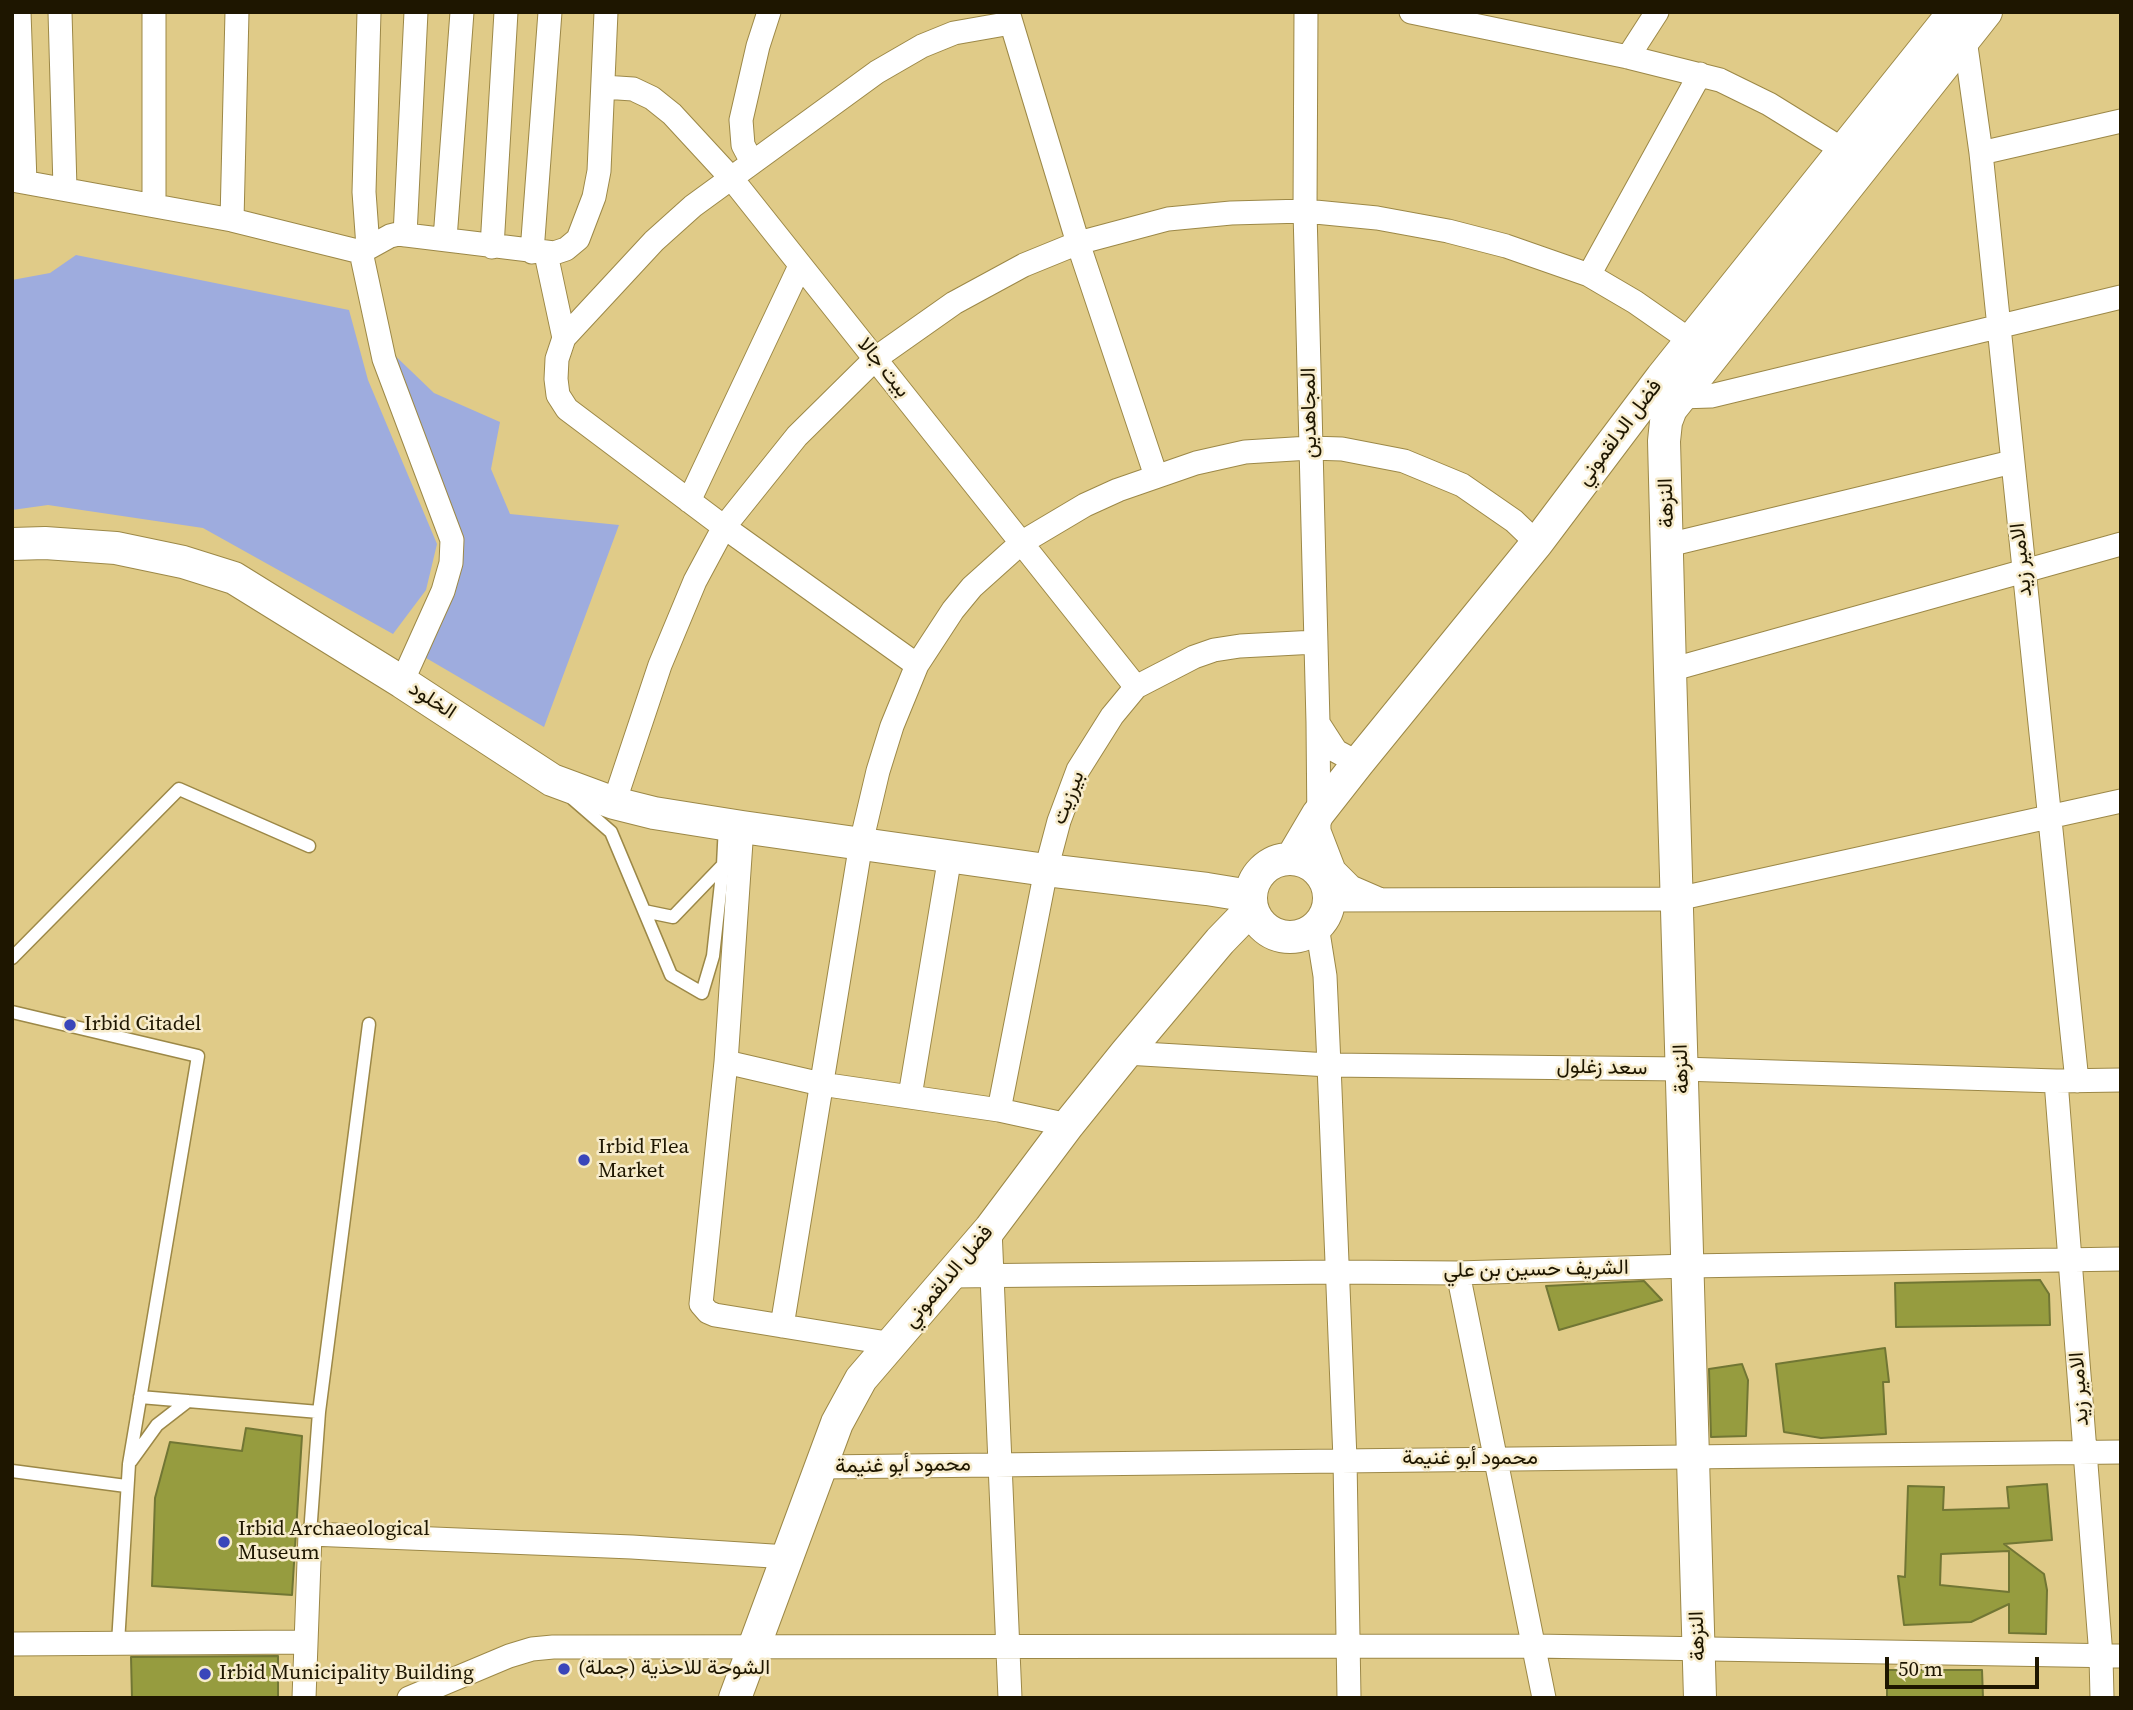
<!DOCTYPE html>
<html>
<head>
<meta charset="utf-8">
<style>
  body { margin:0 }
  #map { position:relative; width:2133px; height:1710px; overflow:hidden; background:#e0cb88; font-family:"Source Serif 4",serif }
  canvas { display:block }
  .frame { position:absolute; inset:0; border:14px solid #1e1600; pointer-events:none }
  .scale { position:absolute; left:1885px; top:1657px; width:154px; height:32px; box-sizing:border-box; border:4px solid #1e1600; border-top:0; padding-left:9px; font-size:21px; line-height:24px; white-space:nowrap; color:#1e1600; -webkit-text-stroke:5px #f7eccc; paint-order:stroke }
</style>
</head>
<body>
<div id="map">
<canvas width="2133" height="1710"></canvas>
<div class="frame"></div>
<div class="scale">50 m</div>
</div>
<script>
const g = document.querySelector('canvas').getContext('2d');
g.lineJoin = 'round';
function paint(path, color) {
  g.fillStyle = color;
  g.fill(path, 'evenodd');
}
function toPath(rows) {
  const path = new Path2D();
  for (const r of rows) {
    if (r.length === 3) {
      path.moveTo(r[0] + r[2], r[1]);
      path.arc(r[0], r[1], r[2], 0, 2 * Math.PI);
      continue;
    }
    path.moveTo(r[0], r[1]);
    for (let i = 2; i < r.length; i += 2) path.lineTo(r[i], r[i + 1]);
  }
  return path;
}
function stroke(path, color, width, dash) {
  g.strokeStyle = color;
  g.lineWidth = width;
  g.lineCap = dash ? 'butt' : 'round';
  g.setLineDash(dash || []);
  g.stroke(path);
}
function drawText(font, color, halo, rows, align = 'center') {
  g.font = font + ' "Source Serif 4",Vazirmatn,serif';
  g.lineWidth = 5;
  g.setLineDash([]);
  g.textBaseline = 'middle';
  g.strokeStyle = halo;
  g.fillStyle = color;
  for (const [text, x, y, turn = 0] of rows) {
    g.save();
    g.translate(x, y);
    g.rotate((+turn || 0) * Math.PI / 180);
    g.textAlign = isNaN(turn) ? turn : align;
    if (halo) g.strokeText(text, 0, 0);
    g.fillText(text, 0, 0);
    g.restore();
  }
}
const green = toPath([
  [76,255,349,310,368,380,437,544,426,590,393,634,203,528,48,505,12,510,12,280,50,273],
  [385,346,434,393,500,422,491,469,510,514,619,525,544,727,421,655,452,540]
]);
const building = toPath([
  [2040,1280,2049,1294,2050,1325,1896,1327,1895,1283,2040,1280],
  [1644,1281,1662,1300,1559,1330,1546,1286,1644,1281],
  [1885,1348,1889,1382,1883,1382,1886,1434,1821,1438,1784,1432,1776,1364,1885,1348],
  [1742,1364,1748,1380,1746,1436,1711,1437,1709,1369,1742,1364],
  [246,1428,302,1436,292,1595,152,1586,155,1498,170,1442,242,1451,246,1428],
  [2047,1484,2052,1540,2004,1544,2044,1574,2047,1590,2046,1634,2009,1633,2009,1604,1971,1622,1904,1625,1898,1576,1905,1577,1908,1486,1944,1487,1943,1510,2009,1508,2007,1487,2047,1484],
  [2009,1551,2009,1592,1940,1585,1941,1554,2009,1551],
  [278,1656,278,1698,132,1698,131,1657,278,1656],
  [1887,1670,1982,1670,1983,1698,1887,1698,1887,1670]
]);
const lane = toPath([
  [573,799,611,832,671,975,702,993,713,956,723,865,725,825],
  [644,911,673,917,723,865],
  [12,958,179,789,309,846],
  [12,1012,198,1056,129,1464,118,1643],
  [140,1397,319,1412],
  [131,1461,157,1425,188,1401],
  [12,1471,126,1486],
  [310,1534,319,1412,369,1024]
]);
const street = toPath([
  [19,12,25,182],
  [60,12,65,188],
  [154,12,154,205],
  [1008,12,1078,243,1156,476],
  [1306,12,1305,211,1318,723,1319,831,1334,870,1351,887,1381,900],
  [1411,12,1628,57,1720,80,1769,104,1845,151],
  [1965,39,1981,153,2077,1081],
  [1628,57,1657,12],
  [603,87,633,89,652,98,672,114,732,179,1136,687],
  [1981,153,2121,121],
  [752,162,743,145,741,120,758,46,769,12],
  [12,180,232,220,361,252,390,236,398,234,554,253,566,249,578,239,594,197,599,171,606,12],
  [232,220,237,12],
  [405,235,416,12],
  [445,239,462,12],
  [368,247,364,192,369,12],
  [492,247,506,12],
  [361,252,384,359,452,540,451,563,443,591,402,682],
  [532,252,550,12],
  [546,254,564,338],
  [1589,275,1700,74],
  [1680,397,1711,396,2121,297],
  [689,501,800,266],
  [1668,545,2012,462],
  [917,665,724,527,567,409,558,395,556,379,557,359,564,338,654,241,693,206,877,72,922,46,954,33,1011,23],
  [1670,670,2121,544],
  [1318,723,1336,751,1358,763],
  [614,803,660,665,695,581,724,527,797,436,876,358,954,303,1024,265,1078,243,1168,219,1231,213,1305,211,1377,218,1448,231,1506,246,1589,275,1635,302,1691,341],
  [742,827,726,1062,701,1304,708,1312,715,1315,893,1344],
  [1329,900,1677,899,2121,801],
  [1317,926,1325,976,1329,1065,1345,1459,1349,1698],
  [1126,1053,1329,1065,1682,1069,2056,1081,2121,1080],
  [726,1062,821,1084,999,1110,1068,1125],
  [2056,1081,2101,1656,2102,1698],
  [910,1096,950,856],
  [999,1110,1046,870,1059,821,1078,770,1112,716,1136,687,1194,657,1214,650,1240,646,1316,642],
  [990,1229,1010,1698],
  [1458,1273,1544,1698],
  [951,1276,1337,1272,1458,1273,1688,1266,2121,1259],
  [782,1326,861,843,878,771,892,726,917,665,953,610,972,587,1021,543,1085,505,1118,490,1196,463,1245,452,1310,448,1342,449,1404,461,1462,485,1514,521,1537,543],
  [820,1467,2121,1452],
  [12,1644,304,1642],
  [304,1698,310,1534,632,1547,788,1557],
  [409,1698,509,1656,532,1649,553,1647,1534,1646,2121,1656]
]);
const secondary = toPath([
  [12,544,45,543,116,548,183,562,234,578,402,682,552,780,614,803,654,813,742,827,1046,870,1207,889,1250,896],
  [1292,858,1318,814,1358,763,1537,543,1662,377,1954,12],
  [1290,898,39],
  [735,1698,837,1423,861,1379,990,1229,1068,1125,1126,1053,1220,941,1252,908],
  [1700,1698,1670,670,1664,441,1666,422,1671,409,1986,12]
]);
const markers = [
  [70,1025,7,"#3a46ba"],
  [584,1160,7,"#3a46ba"],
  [224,1542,7,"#3a46ba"],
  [564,1669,7,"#3a46ba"],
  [205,1674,7,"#3a46ba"]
];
const streetNames = [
  ["بيت جالا",883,368,51],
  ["المجاهدين",1310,413,-91],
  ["فضل الدلقموني",1620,433,-53],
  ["النزهة",1667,503,-92],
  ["الامير زيد",2022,560,-96],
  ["الخلود",432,701,33],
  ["بيرزيت",1069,798,-69],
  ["سعد زغلول",1602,1068,1],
  ["النزهة",1682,1069,-92],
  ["الشريف حسين بن علي",1536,1270,-1],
  ["فضل الدلقموني",949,1277,-50],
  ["الامير زيد",2080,1389,-94],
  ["محمود أبو غنيمة",1470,1459],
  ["محمود أبو غنيمة",903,1466,-1],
  ["النزهة",1698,1636,-92]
];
const poiNames = [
  ["Irbid Citadel",84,1025],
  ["Irbid Flea",598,1148],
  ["Market",598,1172],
  ["Irbid Archaeological",238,1530],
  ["Museum",238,1554],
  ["الشوحة للاحذية (جملة)",578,1669],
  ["Irbid Municipality Building",219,1674]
];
paint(green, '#9eacde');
paint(building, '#969c3f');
stroke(building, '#717634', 2);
stroke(lane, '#9c8847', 15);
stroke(street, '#9c8847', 25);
stroke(secondary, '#9c8847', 34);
stroke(lane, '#fff', 12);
stroke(street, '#fff', 23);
stroke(secondary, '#fff', 32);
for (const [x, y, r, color] of markers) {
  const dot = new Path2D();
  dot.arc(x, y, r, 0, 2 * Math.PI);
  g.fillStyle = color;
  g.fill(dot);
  stroke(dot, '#f7eccc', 2.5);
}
drawText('21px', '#1e1600', '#f7eccc', streetNames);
drawText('21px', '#1e1600', '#f7eccc', poiNames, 'left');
</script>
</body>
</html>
